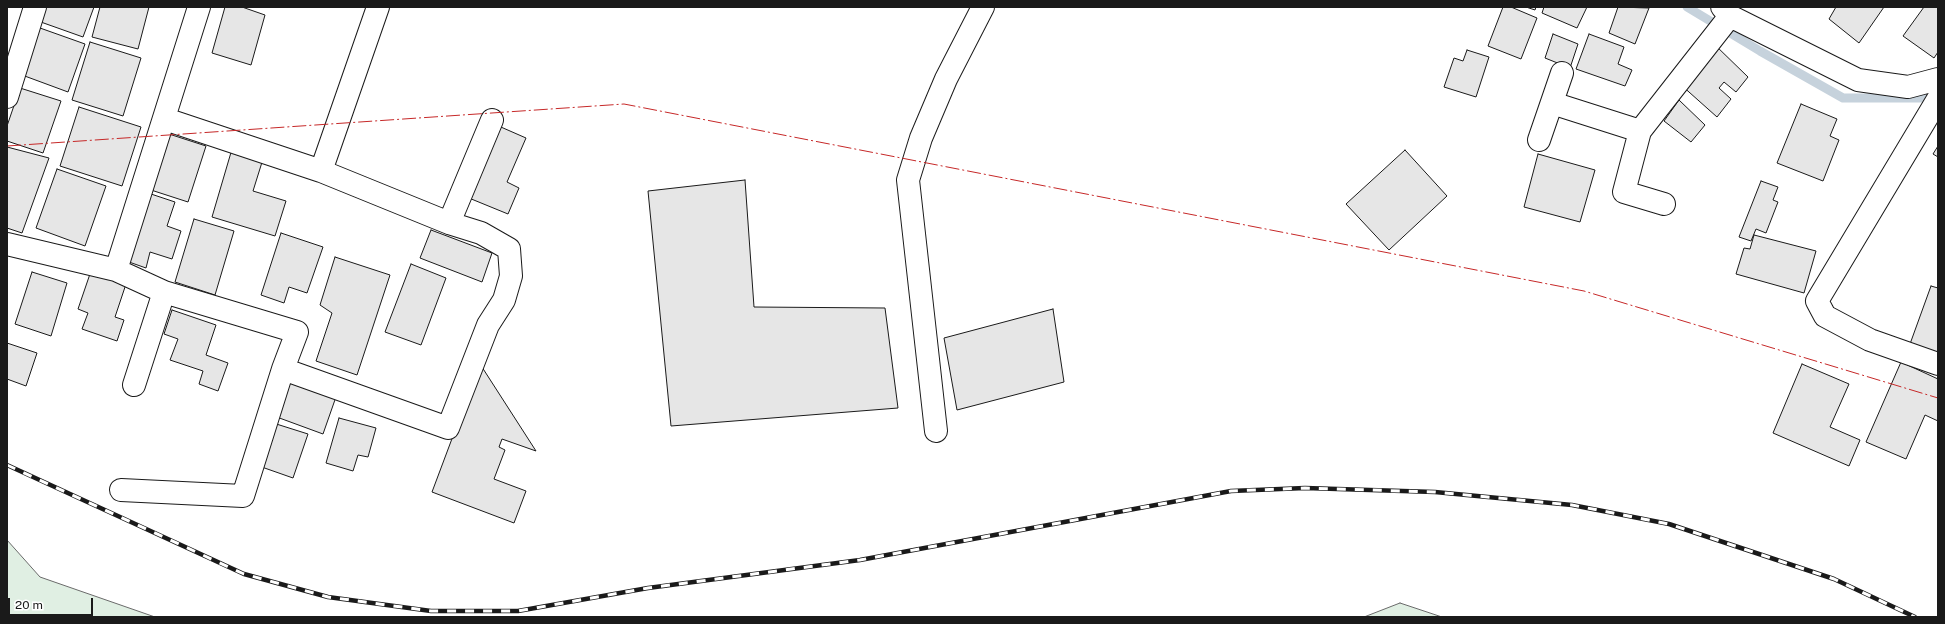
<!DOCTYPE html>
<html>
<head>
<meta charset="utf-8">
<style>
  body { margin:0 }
  #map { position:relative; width:1945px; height:624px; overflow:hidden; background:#fff; font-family:"Public Sans",sans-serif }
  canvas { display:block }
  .frame { position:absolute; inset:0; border:8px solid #1a1a1a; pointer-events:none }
  .scale { position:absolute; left:8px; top:598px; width:85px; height:18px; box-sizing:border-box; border:2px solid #1a1a1a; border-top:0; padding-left:5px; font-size:12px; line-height:14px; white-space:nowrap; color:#1a1a1a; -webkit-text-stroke:3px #fff; paint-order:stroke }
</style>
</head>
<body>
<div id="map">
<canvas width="1945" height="624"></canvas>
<div class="frame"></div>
<div class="scale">20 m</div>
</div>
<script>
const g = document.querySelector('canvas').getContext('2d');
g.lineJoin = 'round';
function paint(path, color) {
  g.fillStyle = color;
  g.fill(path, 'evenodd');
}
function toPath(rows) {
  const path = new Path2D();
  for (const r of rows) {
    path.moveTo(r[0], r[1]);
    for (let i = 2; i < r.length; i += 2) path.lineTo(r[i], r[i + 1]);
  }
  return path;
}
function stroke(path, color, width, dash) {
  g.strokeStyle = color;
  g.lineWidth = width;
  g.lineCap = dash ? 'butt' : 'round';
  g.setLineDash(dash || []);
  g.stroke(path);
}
const green = toPath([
  [7,540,40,577,155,617,7,617,7,540],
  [1400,603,1442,617,1364,617,1400,603]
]);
const stream = toPath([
  [1687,7,1760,51,1843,98,1937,98]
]);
const building = toPath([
  [43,7,94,7,83,37,38,21,43,7],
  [100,7,149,7,138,49,92,37,100,7],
  [225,7,242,7,265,15,251,65,212,53,225,7],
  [1503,7,1511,7,1537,18,1521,59,1488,46,1503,7],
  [1526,7,1536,7,1535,10,1526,7],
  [1544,7,1587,7,1577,28,1542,13,1544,7],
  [1618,7,1649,8,1635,44,1609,33,1618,7],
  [1836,7,1884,7,1859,43,1829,19,1836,7],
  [1924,7,1938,7,1938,52,1934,58,1903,36,1924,7],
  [40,28,85,44,68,92,22,75,40,28],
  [1553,34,1578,44,1570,68,1545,58,1553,34],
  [1589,34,1624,47,1618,64,1632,70,1625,86,1576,69,1589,34],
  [90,42,141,58,123,116,72,100,90,42],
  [1713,43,1748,77,1736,92,1724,82,1719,88,1731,99,1717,117,1680,84,1713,43],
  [1467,50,1489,57,1476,97,1444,87,1454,58,1463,61,1467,50],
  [20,88,61,101,43,153,7,141,7,126,20,88],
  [1679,100,1705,125,1691,142,1664,121,1679,100],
  [1801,104,1837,119,1830,136,1839,140,1823,181,1777,163,1801,104],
  [79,107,141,127,122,186,60,166,79,107],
  [494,124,526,138,507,182,519,188,508,214,464,196,494,124],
  [169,134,206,146,188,202,151,190,169,134],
  [1938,146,1938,157,1933,154,1938,146],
  [7,147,49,158,22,233,7,228,7,147],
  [232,149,263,159,253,191,286,201,275,236,212,217,232,149],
  [1405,150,1447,196,1389,250,1346,204,1405,150],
  [1538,154,1595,170,1580,222,1524,207,1538,154],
  [57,169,106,186,85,246,36,228,57,169],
  [745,180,754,307,885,308,898,408,671,426,648,191,745,180],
  [1761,181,1778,187,1773,200,1778,202,1766,233,1756,229,1751,241,1739,237,1761,181],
  [151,194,175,202,167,226,181,231,172,259,150,252,146,268,129,262,151,194],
  [194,219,234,231,215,295,175,282,194,219],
  [431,230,492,253,482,282,420,258,431,230],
  [281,233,323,247,307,293,289,287,284,303,261,295,281,233],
  [1754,235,1816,251,1804,293,1736,274,1744,248,1750,249,1754,235],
  [335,257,390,275,357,375,316,361,332,313,320,305,335,257],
  [411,264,446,278,421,345,385,332,411,264],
  [92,268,127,281,115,317,124,320,117,341,82,329,88,313,78,309,92,268],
  [32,272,67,283,51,336,15,324,32,272],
  [1931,286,1938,288,1938,356,1910,344,1931,286],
  [1053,309,1064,382,957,410,944,338,1053,309],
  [172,310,216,325,206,355,228,363,218,391,199,384,203,371,170,360,178,339,164,334,172,310],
  [7,343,37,353,26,386,7,379,7,343],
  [1901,362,1938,379,1938,421,1925,415,1906,459,1866,442,1901,362],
  [480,364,536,451,502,439,499,447,505,450,494,479,526,491,514,523,432,492,480,364],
  [1802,364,1849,384,1830,427,1860,440,1849,466,1773,433,1802,364],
  [288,376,337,394,323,434,274,416,288,376],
  [339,418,376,428,368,457,358,455,353,471,326,463,339,418],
  [270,422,308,434,293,478,256,465,270,422]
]);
const minor = toPath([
  [1722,7,1730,16,1858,80,1908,87,1938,79],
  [7,97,35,7],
  [1938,99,1817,301,1825,316,1870,340,1938,364],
  [1552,103,1640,131,1730,16],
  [1640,131,1624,192,1664,204],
  [1539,140,1562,73],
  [321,171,378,7],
  [449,223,492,120],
  [7,244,116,270,164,292,297,332,283,369,448,428,488,325,504,300,511,276,509,249,481,233,449,223,321,171,165,119],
  [116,270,199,7],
  [134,385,164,292],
  [936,431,908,180,921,138,946,79,983,7],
  [121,490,243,496,283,369]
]);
const rail = toPath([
  [7,465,244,574,328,597,431,611,518,611,648,588,860,560,1231,491,1305,488,1435,492,1572,505,1669,524,1834,579,1915,617]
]);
const power = toPath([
  [7,146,624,104,1584,291,1938,398]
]);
paint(green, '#e0efe3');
stroke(green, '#6a6a6a', 1);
stroke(stream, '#c6d2dc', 9);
paint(building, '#e6e6e6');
stroke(building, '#1a1a1a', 1);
stroke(minor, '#1a1a1a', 24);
stroke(minor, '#fff', 22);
stroke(rail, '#1a1a1a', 4.5);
stroke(rail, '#fff', 3, [9]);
stroke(power, '#c62828', 1, [14, 3, 2, 3]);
</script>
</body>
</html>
